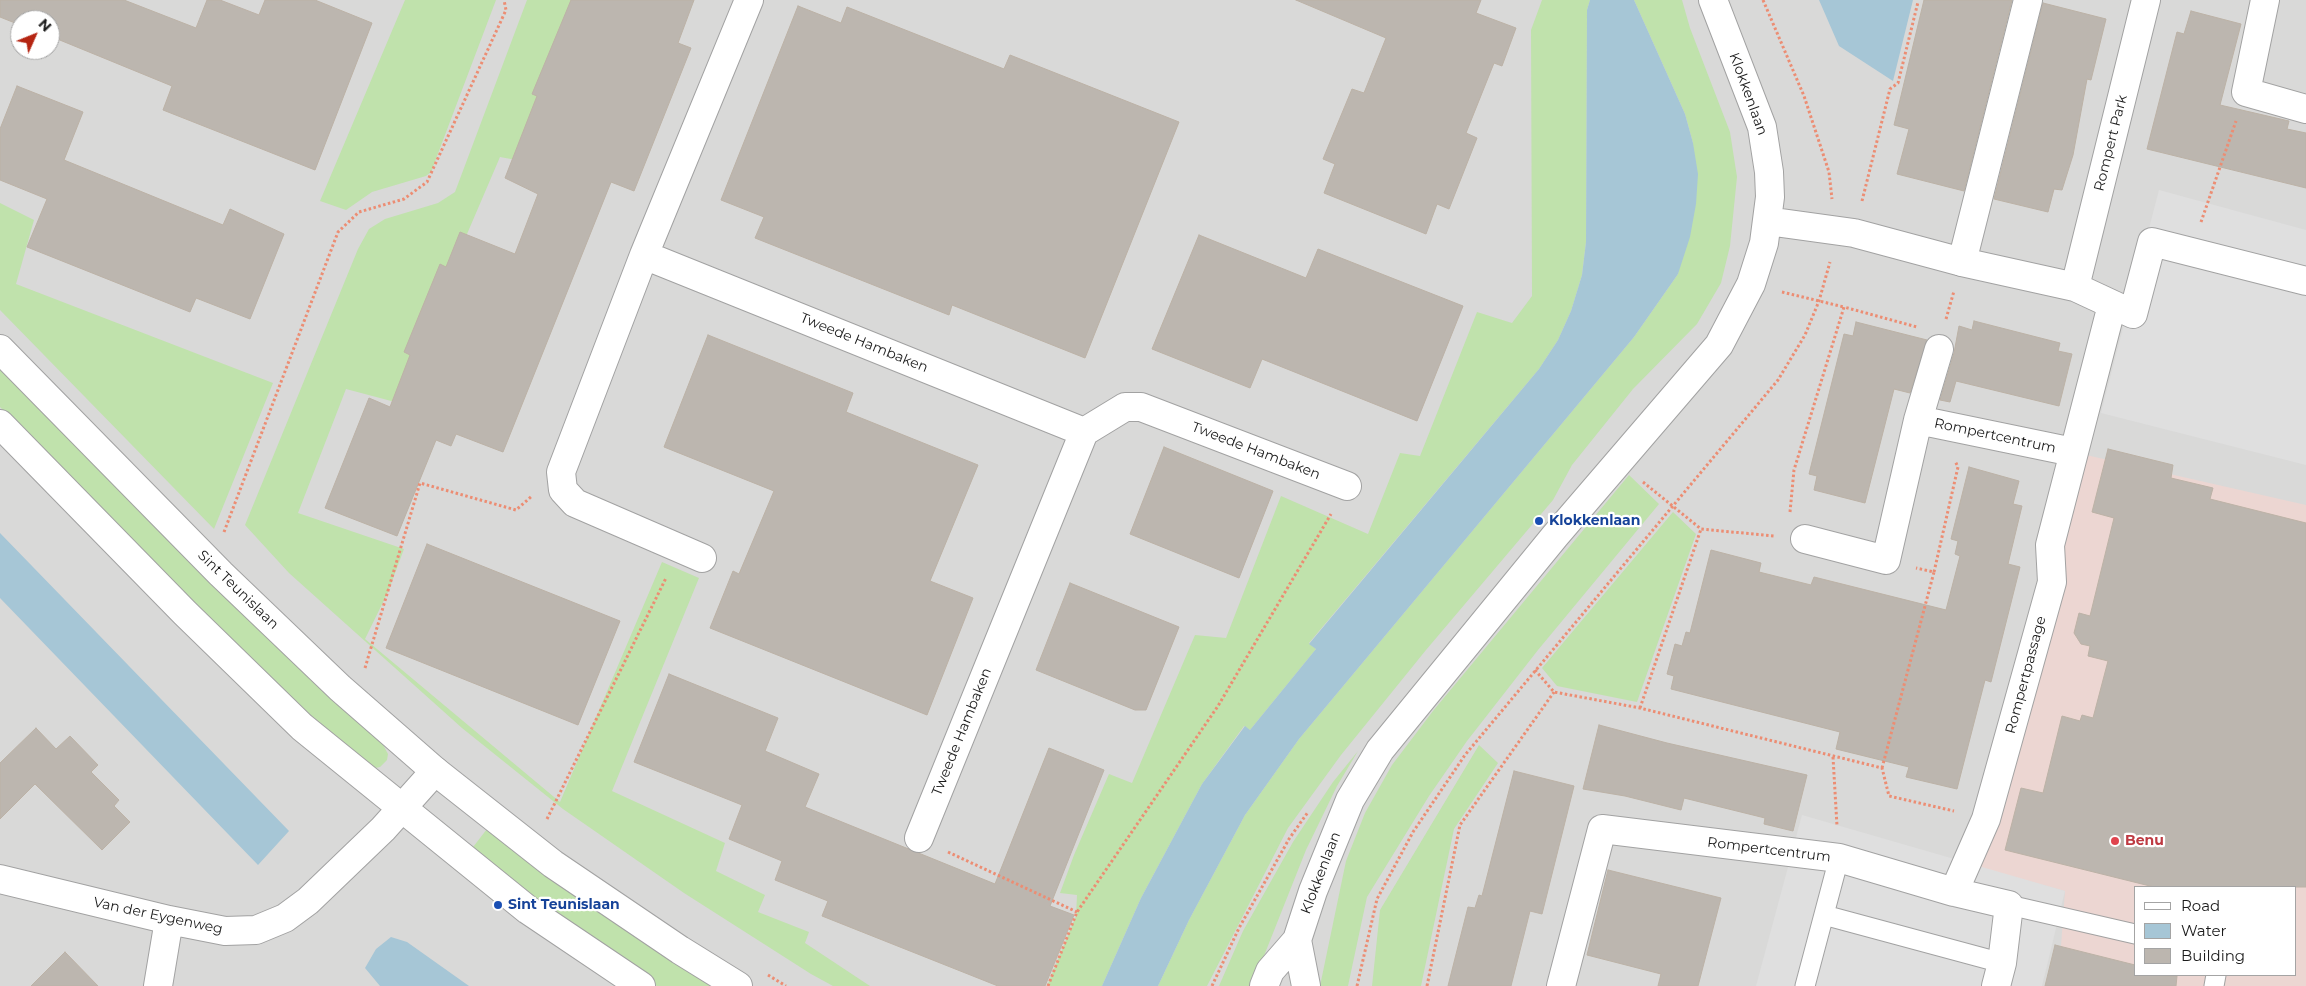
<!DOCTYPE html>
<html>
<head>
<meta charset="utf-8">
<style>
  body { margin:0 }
  #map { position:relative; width:2306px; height:986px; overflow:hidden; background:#eceae2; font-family:Montserrat,sans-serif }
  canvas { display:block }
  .legend { position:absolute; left:2134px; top:886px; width:162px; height:90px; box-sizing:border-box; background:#fff; border:1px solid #a4a4a4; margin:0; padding:6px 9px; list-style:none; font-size:15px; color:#1b1b1b }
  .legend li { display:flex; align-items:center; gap:10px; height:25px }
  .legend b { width:25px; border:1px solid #a4a4a4 }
  .north { position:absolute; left:10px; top:10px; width:50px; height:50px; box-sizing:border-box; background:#fff; border:1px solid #a4a4a4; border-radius:50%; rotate:46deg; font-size:14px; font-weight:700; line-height:20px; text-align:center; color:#1b1b1b }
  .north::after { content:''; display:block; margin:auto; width:18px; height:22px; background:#b52512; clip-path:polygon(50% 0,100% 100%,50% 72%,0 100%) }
</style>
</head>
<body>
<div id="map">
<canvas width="2306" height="986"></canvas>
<ul class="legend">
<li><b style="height:6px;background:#fff"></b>Road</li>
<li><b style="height:14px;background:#a6c6d6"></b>Water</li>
<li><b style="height:14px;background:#bcb6af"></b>Building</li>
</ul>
<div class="north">N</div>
</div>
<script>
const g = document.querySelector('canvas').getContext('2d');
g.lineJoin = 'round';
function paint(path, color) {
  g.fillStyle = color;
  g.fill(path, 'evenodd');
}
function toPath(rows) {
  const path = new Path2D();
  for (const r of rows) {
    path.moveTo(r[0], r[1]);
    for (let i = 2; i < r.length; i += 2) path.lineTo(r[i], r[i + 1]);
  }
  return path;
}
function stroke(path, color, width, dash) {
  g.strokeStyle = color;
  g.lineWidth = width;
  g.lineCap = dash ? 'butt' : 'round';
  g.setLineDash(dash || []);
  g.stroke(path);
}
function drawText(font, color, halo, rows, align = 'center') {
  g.font = font + ' Montserrat,sans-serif';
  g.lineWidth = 4.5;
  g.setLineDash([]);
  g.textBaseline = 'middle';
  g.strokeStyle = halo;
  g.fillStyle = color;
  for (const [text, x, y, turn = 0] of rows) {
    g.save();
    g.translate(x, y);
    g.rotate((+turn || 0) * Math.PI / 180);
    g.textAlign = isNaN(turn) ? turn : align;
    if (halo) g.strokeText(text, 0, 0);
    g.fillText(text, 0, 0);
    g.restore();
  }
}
const residential = toPath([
  [0,0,2306,0,2306,986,0,986],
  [20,20,50,20,50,50,20,50],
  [2135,887,2295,887,2295,975,2135,975]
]);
const commercial = toPath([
  [2073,452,2306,505,2306,986,2051,986,2061,946,2065,891,1973,866],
  [2135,887,2295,887,2295,975,2135,975]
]);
const grass = toPath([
  [405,0,496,0,431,172,426,176,372,192,346,210,320,201],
  [527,0,581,0,527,162,500,157,395,402,346,389,298,513,404,549,388,592,365,639,560,802,662,562,699,578,612,791,725,843,716,871,765,895,758,912,809,932,805,943,870,986,833,986,811,974,684,893,563,809,462,728,289,573,245,525,358,249,369,229,385,219,438,203,455,192],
  [1542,0,1590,0,1587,10,1586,242,1582,275,1571,311,1558,340,1539,369,1309,643,1316,649,1250,730,1244,726,1202,784,1141,898,1102,986,1047,986,1076,916,1077,895,1060,893,1074,855,1109,774,1132,783,1195,635,1226,638,1281,496,1368,534,1400,453,1420,456,1477,312,1512,323,1532,296,1531,30],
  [1634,0,1682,0,1690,28,1730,132,1737,177,1730,246,1721,283,1697,324,1633,389,1572,465,1553,500,1426,650,1341,755,1288,828,1207,986,1158,986,1189,920,1245,815,1299,739,1634,337,1678,274,1693,143,1685,114],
  [0,203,34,220,16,284,273,383,214,529,0,310],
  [0,364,381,741,388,754,387,760,380,767,371,769,310,718,193,605,0,407],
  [1629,475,1659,504,1538,650,1467,741,1429,796,1367,897,1348,986,1320,986,1346,861,1365,813,1392,765,1433,711],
  [1673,512,1696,534,1637,702,1557,686,1542,668],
  [1479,745,1498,763,1454,829,1421,986,1372,986,1380,910],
  [1358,751,1337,786,1306,850,1252,986,1219,986,1243,931,1293,842,1333,782],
  [487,829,717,986,657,986,530,897,470,851]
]);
const parking = toPath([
  [2159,190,2306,230,2306,465,2101,413],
  [1802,815,2065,891,2042,986,1756,986]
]);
const water = toPath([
  [1590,0,1634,0,1685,114,1693,143,1698,174,1696,204,1690,237,1678,274,1634,337,1299,739,1245,815,1189,920,1158,986,1102,986,1141,898,1202,784,1245,726,1250,730,1316,649,1309,644,1539,369,1558,340,1571,311,1582,275,1586,242,1587,10],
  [1819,0,1913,0,1893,81,1839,46],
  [0,533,289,831,258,865,0,598],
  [391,937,407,942,469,986,380,986,365,968,376,949]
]);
const building = toPath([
  [0,0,124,0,196,28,207,0,220,0,259,15,265,0,315,0,372,23,315,170,163,110,172,86,50,36,50,20,20,20,20,25,0,17,0,0],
  [571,0,694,0,678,43,691,48,634,191,611,182,503,452,456,434,451,446,436,440,397,536,325,508,369,398,390,407,410,355,404,352,440,264,446,267,460,232,515,254,538,194,505,178,537,96,532,94,571,0],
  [1296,0,1481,0,1476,13,1516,28,1502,66,1494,63,1466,133,1477,138,1449,209,1437,204,1426,234,1324,193,1335,164,1323,159,1352,89,1364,93,1386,38,1296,0],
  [1924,0,2012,0,1964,191,1897,174,1909,129,1894,125,1924,0],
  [2043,3,2106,19,2091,80,2087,79,2073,155,2062,190,2054,189,2048,212,1994,199,2043,3],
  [798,6,841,23,847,7,1004,69,1010,55,1179,122,1085,358,952,305,949,315,755,238,764,217,721,200,798,6],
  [2191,11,2241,24,2220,105,2289,121,2287,129,2306,133,2306,188,2147,149,2177,32,2184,34,2191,11],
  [17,86,83,112,64,160,223,225,230,209,284,234,250,319,196,298,190,312,27,247,47,199,0,180,0,129,17,86],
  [1199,235,1306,278,1318,249,1463,306,1417,421,1262,359,1250,388,1152,349,1199,235],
  [1974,321,2060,343,2058,351,2072,354,2059,406,1956,381,1950,402,1940,400,1954,353,1959,326,1972,330,1974,321],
  [1856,322,1927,340,1910,393,1894,389,1865,503,1814,490,1817,476,1809,474,1844,334,1853,336,1856,322],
  [708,335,853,393,846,412,978,465,930,581,973,598,927,715,710,628,733,571,739,574,774,491,664,447,708,335],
  [1164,447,1273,491,1239,578,1130,534,1164,447],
  [2108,449,2173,465,2171,478,2213,488,2210,499,2306,523,2306,887,2154,887,2005,850,2021,788,2043,793,2062,716,2080,721,2082,715,2093,718,2108,661,2088,656,2090,646,2081,644,2074,633,2079,613,2090,616,2114,518,2092,512,2108,449],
  [1969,467,2019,481,2013,504,2022,506,2008,564,2020,567,1991,682,1985,680,1957,789,1906,777,1909,767,1836,749,1840,732,1671,689,1674,676,1667,674,1675,644,1682,646,1686,632,1690,633,1711,550,1761,563,1759,572,1811,585,1814,577,1946,610,1960,556,1955,554,1958,541,1951,539,1969,467],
  [427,544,620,621,578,725,386,648,427,544],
  [1070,583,1179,627,1146,710,1135,710,1036,670,1070,583],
  [669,674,778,718,765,751,819,774,805,807,995,884,1049,748,1104,770,1050,906,1074,915,1045,986,998,986,822,916,828,901,775,880,782,861,729,839,742,805,634,762,669,674],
  [1599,725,1667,743,1807,775,1793,831,1764,824,1765,818,1684,798,1681,810,1625,796,1583,789,1599,725],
  [36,728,56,749,70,736,98,765,91,772,119,800,114,806,130,822,102,850,35,784,0,819,0,763,36,728],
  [1514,771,1574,786,1542,914,1530,911,1511,986,1448,986,1468,907,1475,908,1479,895,1482,896,1514,771],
  [1608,870,1721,898,1698,986,1658,986,1661,974,1587,955,1608,870],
  [2055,945,2135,965,2135,975,2177,976,2176,986,2045,986,2055,945],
  [65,952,98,986,31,986,65,952]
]);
const path = toPath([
  [1763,0,1804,96,1829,172,1832,199],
  [1862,201,1890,89,1898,83,1918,2],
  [2201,222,2236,121],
  [1782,292,1844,307],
  [1946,319,1954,291],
  [1643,482,1701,529,1774,536],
  [1790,512,1794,470,1844,307,1917,327],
  [224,532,338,232,359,212,404,199,427,182,506,10,504,0],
  [1934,572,1958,467,1955,461],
  [365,668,420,483,516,510,532,496],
  [1535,670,1554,692,1640,708,1882,768,1889,796,1954,811],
  [1640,708,1701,529],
  [1833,757,1837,826],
  [1882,768,1934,572,1916,568],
  [547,819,666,578],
  [948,852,1077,912],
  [768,975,786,986],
  [1048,986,1077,912,1218,706,1331,514],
  [1212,986,1239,928,1289,839,1308,812],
  [1357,986,1377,899,1413,832,1465,755,1778,380,1805,335,1819,301,1830,262],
  [1427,986,1460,825,1554,692]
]);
const service = toPath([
  [2009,905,2135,934],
  [1824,915,2002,963],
  [1805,986,1839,858],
  [2214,986,2216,975]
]);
const pedestrian = toPath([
  [2265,0,2246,92,2306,109],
  [1962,262,2028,0]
]);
const minor = toPath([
  [1767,221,1854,233,1962,262,2075,287,2133,314,2152,242,2306,281],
  [644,255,1084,432],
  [2075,287,2146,0],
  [1918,420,2073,452],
  [1805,539,1886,560,1918,420,1939,349],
  [702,558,575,503,563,490,561,472,644,255,749,0],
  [919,838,1084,432,1125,407,1141,407,1347,486],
  [0,879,169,920,225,931,256,930,285,918,308,901,383,829,435,771],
  [1954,892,1986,819,2052,582,2050,545,2112,305],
  [1297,940,1306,986],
  [158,986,169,920],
  [1264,986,1270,971,1297,940,1313,891,1350,800,1380,750,1555,536,1719,345,1751,284,1764,243,1770,197,1769,172,1762,127,1713,0],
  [1561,986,1602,829,1839,858,1954,892,2009,905,2002,963,1996,986]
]);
const tertiary = toPath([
  [0,349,221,574,340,688,435,771,553,864,680,950,738,986],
  [0,424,185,613,302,727,528,910,641,986]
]);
const markers = [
  [1539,521,5,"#1a4fb4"],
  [2115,841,5,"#e0444e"],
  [498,905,5,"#1a4fb4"]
];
const streetNames = [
  ["Klokkenlaan",1748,94,70],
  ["Rompert Park",2111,143,-76],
  ["Tweede Hambaken",864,343,22],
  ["Rompertcentrum",1995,436,12],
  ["Tweede Hambaken",1256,451,21],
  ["Sint Teunislaan",238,590,44],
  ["Rompertpassage",2026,675,-75],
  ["Tweede Hambaken",962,732,-68],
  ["Rompertcentrum",1769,850,7],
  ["Klokkenlaan",1321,873,-69],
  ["Van der Eygenweg",158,916,12]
];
const transitNames = [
  ["Klokkenlaan",1549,521],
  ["Sint Teunislaan",508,905]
];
const healthNames = [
  ["Benu",2125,841]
];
paint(residential, '#d9d9d8');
paint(commercial, '#ecd6d2');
paint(grass, '#c0e2ac');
paint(parking, '#dfdfdf');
paint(water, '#a6c6d6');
paint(building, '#bcb6af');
stroke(building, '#bcb2a6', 1);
stroke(service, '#a2a2a2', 21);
stroke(pedestrian, '#a2a2a2', 30);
stroke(minor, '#a2a2a2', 30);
stroke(tertiary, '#a2a2a2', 30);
stroke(path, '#ec8d73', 3, [2.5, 2.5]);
stroke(service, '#fff', 19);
stroke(pedestrian, '#fff', 28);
stroke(minor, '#fff', 28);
stroke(tertiary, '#fff', 28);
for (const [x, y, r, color] of markers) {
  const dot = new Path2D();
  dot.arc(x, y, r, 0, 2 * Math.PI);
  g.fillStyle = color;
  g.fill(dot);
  stroke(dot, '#fff', 2);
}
drawText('14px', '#1b1b1b', '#fff', streetNames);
drawText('bold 14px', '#164399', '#fff', transitNames, 'left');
drawText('bold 14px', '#be3a42', '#fff', healthNames, 'left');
</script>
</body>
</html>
